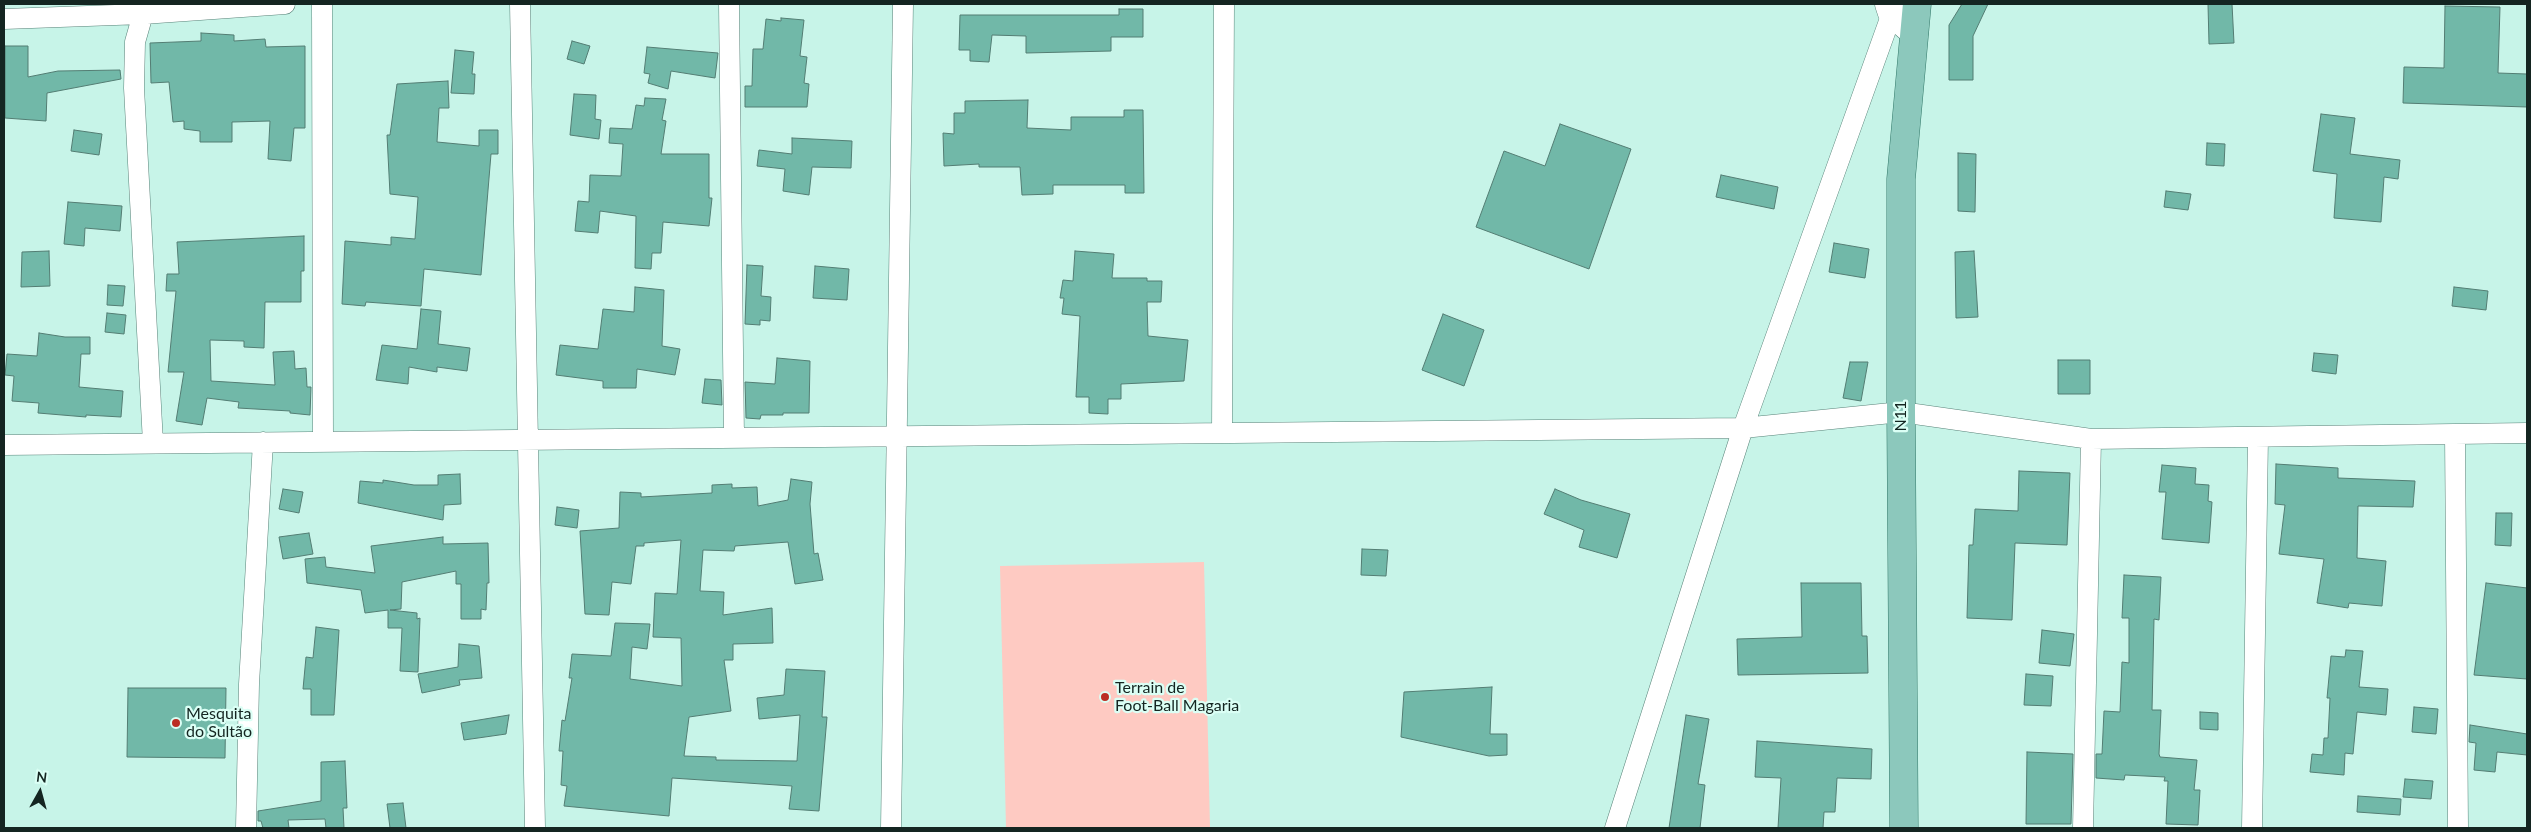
<!DOCTYPE html>
<html>
<head>
<meta charset="utf-8">
<style>
  body { margin:0 }
  #map { position:relative; width:2531px; height:832px; overflow:hidden; background:#c7f4e8; font-family:Lato,sans-serif }
  canvas { display:block }
  .frame { position:absolute; inset:0; border:5px solid #142521; pointer-events:none }
  .north { position:absolute; left:15px; top:767px; width:50px; height:50px; -webkit-text-stroke:4px #dbfff5; paint-order:stroke; rotate:7deg; font-size:14px; font-weight:700; line-height:20px; text-align:center; color:#142521 }
  .north::after { content:''; display:block; margin:auto; width:18px; height:22px; background:#142521; clip-path:polygon(50% 0,100% 100%,50% 72%,0 100%) }
</style>
</head>
<body>
<div id="map">
<canvas width="2531" height="832"></canvas>
<div class="frame"></div>
<div class="north">N</div>
</div>
<script>
const g = document.querySelector('canvas').getContext('2d');
g.lineJoin = 'round';
function paint(path, color) {
  g.fillStyle = color;
  g.fill(path, 'evenodd');
}
function toPath(rows) {
  const path = new Path2D();
  for (const r of rows) {
    path.moveTo(r[0], r[1]);
    for (let i = 2; i < r.length; i += 2) path.lineTo(r[i], r[i + 1]);
  }
  return path;
}
function stroke(path, color, width, dash) {
  g.strokeStyle = color;
  g.lineWidth = width;
  g.lineCap = dash ? 'butt' : 'round';
  g.setLineDash(dash || []);
  g.stroke(path);
}
function drawText(font, color, halo, rows, align = 'center') {
  g.font = font + ' Lato,sans-serif';
  g.lineWidth = 4.5;
  g.setLineDash([]);
  g.textBaseline = 'middle';
  g.strokeStyle = halo;
  g.fillStyle = color;
  for (const [text, x, y, turn = 0] of rows) {
    g.save();
    g.translate(x, y);
    g.rotate((+turn || 0) * Math.PI / 180);
    g.textAlign = isNaN(turn) ? turn : align;
    if (halo) g.strokeText(text, 0, 0);
    g.fillText(text, 0, 0);
    g.restore();
  }
}
const green = toPath([
  [1204,562,1210,828,1006,828,1000,566]
]);
const building = toPath([
  [1962,4,1988,4,1973,36,1973,80,1949,80,1949,25,1962,4],
  [2208,4,2232,4,2234,43,2209,44,2208,4],
  [2445,6,2500,7,2498,73,2527,74,2527,107,2403,103,2404,67,2444,68,2445,6],
  [1119,9,1143,9,1143,37,1111,37,1111,51,1026,53,1026,36,992,35,989,62,970,61,970,50,959,50,960,15,1119,15,1119,9],
  [781,18,804,20,800,56,807,57,804,83,809,84,807,107,745,107,745,86,752,86,753,49,763,49,766,19,781,21,781,18],
  [201,33,234,35,234,41,265,39,266,47,305,46,305,128,294,128,291,161,268,159,270,121,232,122,232,142,200,142,200,131,184,129,184,121,173,122,169,82,151,83,150,43,201,41,201,33],
  [572,41,590,46,584,64,567,59,572,41],
  [5,46,28,46,28,77,58,71,120,70,121,79,47,93,46,121,5,118,5,46],
  [647,47,718,53,715,78,671,71,668,89,648,83,650,74,644,73,647,47],
  [455,50,474,52,472,74,475,74,474,94,451,93,455,50],
  [448,81,449,108,439,108,437,142,479,146,479,130,498,130,498,154,491,154,481,275,424,269,421,306,366,302,365,306,342,304,345,241,391,245,391,237,415,239,418,197,390,194,387,135,390,135,397,84,448,81],
  [574,94,596,95,595,119,601,120,599,139,570,135,574,94],
  [645,98,666,99,662,120,666,121,661,154,709,154,709,198,712,198,709,226,663,222,661,253,652,253,651,269,635,268,636,216,600,211,598,233,575,231,578,201,589,202,590,175,621,176,623,144,609,143,610,128,632,129,636,105,644,106,645,98],
  [1028,100,1027,128,1071,130,1071,117,1124,117,1124,110,1143,110,1144,193,1125,193,1125,185,1053,185,1053,194,1022,195,1020,167,979,167,979,164,944,166,943,133,954,134,954,113,965,113,965,101,1028,100],
  [2321,114,2355,118,2350,154,2400,160,2398,179,2384,177,2381,222,2334,218,2337,174,2313,171,2321,114],
  [1560,124,1631,149,1589,269,1476,227,1504,151,1545,166,1560,124],
  [74,130,102,134,99,155,71,151,74,130],
  [792,138,852,141,851,168,812,167,809,195,783,191,785,169,757,166,759,150,792,154,792,138],
  [2207,143,2225,144,2224,166,2206,165,2207,143],
  [1958,153,1976,154,1975,212,1958,211,1958,153],
  [1721,175,1778,187,1774,209,1716,197,1721,175],
  [2166,191,2191,194,2188,210,2164,207,2166,191],
  [68,202,122,206,120,231,85,228,84,246,64,244,68,202],
  [304,236,304,271,301,271,301,302,265,302,264,348,244,347,244,341,210,340,211,381,275,385,273,352,294,351,295,369,306,368,307,387,311,387,310,415,290,413,290,411,238,408,239,402,207,398,202,425,176,421,184,372,168,372,176,291,166,291,167,274,179,274,177,242,304,236],
  [1834,243,1869,249,1865,278,1829,272,1834,243],
  [49,251,50,286,21,287,22,252,49,251],
  [1075,251,1114,254,1112,278,1147,278,1147,281,1162,281,1161,302,1147,302,1148,336,1188,340,1184,381,1121,384,1121,399,1108,399,1108,414,1089,413,1089,397,1076,397,1080,316,1062,314,1064,298,1060,298,1063,280,1073,281,1075,251],
  [1974,251,1978,317,1956,318,1955,252,1974,251],
  [747,265,763,266,761,296,771,297,770,321,760,320,760,325,745,324,747,265],
  [815,266,849,269,847,300,813,298,815,266],
  [108,285,125,286,123,306,107,305,108,285],
  [635,287,664,290,662,346,680,349,675,375,637,369,636,388,603,388,603,381,556,375,560,345,598,349,603,309,634,312,635,287],
  [2454,287,2488,291,2486,310,2452,306,2454,287],
  [421,309,441,311,438,344,470,348,467,371,437,367,437,372,409,367,408,384,376,380,382,345,417,349,421,309],
  [107,313,126,315,124,334,105,332,107,313],
  [1443,314,1484,330,1464,386,1422,370,1443,314],
  [39,333,65,337,90,337,90,354,81,354,79,387,123,391,121,417,86,415,86,417,38,413,39,403,12,401,14,376,5,375,7,354,37,356,39,333],
  [2314,353,2338,355,2336,374,2312,371,2314,353],
  [777,358,810,361,809,413,783,413,783,415,761,415,760,419,746,418,745,382,775,384,777,358],
  [2058,360,2090,360,2090,394,2058,394,2058,360],
  [1850,362,1868,362,1861,401,1843,398,1850,362],
  [705,379,721,380,722,405,702,403,705,379],
  [2276,464,2338,468,2338,478,2415,481,2413,507,2358,506,2357,558,2386,561,2382,606,2349,603,2348,608,2317,603,2324,559,2279,554,2285,505,2275,504,2276,464],
  [2162,465,2196,468,2195,484,2209,485,2208,501,2212,502,2209,543,2162,539,2166,492,2159,492,2162,465],
  [2019,471,2070,473,2067,545,2015,543,2012,620,1967,618,1969,545,1973,545,1975,509,2018,511,2019,471],
  [460,474,461,504,444,505,443,520,358,503,360,481,383,483,383,480,414,485,438,485,438,475,460,474],
  [791,479,812,482,810,504,814,554,818,553,823,580,795,584,788,542,735,546,734,551,703,550,700,591,724,592,723,615,772,608,773,643,733,644,733,660,724,660,731,711,689,717,684,756,716,757,716,760,797,761,800,715,759,719,757,698,784,695,786,669,825,671,822,717,827,717,819,811,789,809,792,786,672,778,669,816,564,806,567,786,561,785,563,751,559,751,562,720,565,721,572,678,569,678,572,654,611,656,615,623,650,624,647,649,632,647,630,679,682,686,681,638,653,637,655,593,677,594,681,540,644,543,644,546,636,546,631,584,612,582,609,615,585,614,580,531,619,528,620,492,641,493,641,497,712,493,712,485,732,484,732,488,757,487,758,506,788,500,791,479],
  [283,489,303,492,299,513,279,509,283,489],
  [1555,489,1581,500,1630,514,1617,558,1579,547,1584,530,1544,514,1555,489],
  [557,507,579,510,577,528,555,525,557,507],
  [2496,513,2512,513,2511,546,2495,545,2496,513],
  [309,533,313,554,283,559,279,537,309,533],
  [443,537,443,544,488,543,489,583,487,583,486,610,481,609,481,619,461,619,461,584,456,584,456,571,402,582,401,609,390,610,417,613,417,619,420,618,418,672,400,671,402,628,388,628,388,610,365,613,361,590,307,583,305,559,325,557,326,567,375,573,371,546,443,537],
  [1362,549,1388,550,1386,576,1361,575,1362,549],
  [2124,575,2161,577,2159,620,2154,619,2152,710,2161,710,2159,754,2160,757,2197,760,2194,790,2200,790,2198,825,2166,824,2168,781,2164,781,2165,777,2125,775,2124,780,2096,778,2096,754,2102,754,2104,711,2120,712,2122,662,2129,663,2129,618,2122,618,2124,575],
  [1801,583,1861,583,1862,636,1867,636,1868,673,1738,675,1737,639,1802,637,1801,583],
  [2486,583,2527,588,2527,679,2474,675,2486,583],
  [316,627,339,630,334,715,311,715,311,689,303,689,306,657,313,658,316,627],
  [2042,630,2074,634,2070,666,2039,663,2042,630],
  [459,644,479,646,482,678,459,680,460,685,422,693,418,674,458,667,459,644],
  [2346,650,2363,651,2359,687,2388,689,2386,715,2357,712,2353,754,2345,753,2344,775,2310,772,2312,754,2323,755,2324,738,2328,738,2330,698,2327,698,2331,656,2345,657,2346,650],
  [2026,674,2053,676,2051,706,2024,705,2026,674],
  [1492,687,1490,734,1507,734,1507,755,1489,756,1401,737,1404,692,1492,687],
  [128,688,226,688,225,758,127,757,128,688],
  [2414,707,2438,709,2436,734,2412,732,2414,707],
  [2200,712,2218,713,2218,730,2200,729,2200,712],
  [509,715,506,734,464,740,461,723,509,715],
  [1686,715,1709,719,1698,784,1705,785,1700,828,1669,828,1686,715],
  [2470,725,2527,734,2527,755,2497,752,2495,772,2474,770,2476,743,2469,742,2470,725],
  [1757,741,1872,749,1871,779,1837,778,1835,812,1824,812,1823,828,1778,828,1781,778,1755,777,1757,741],
  [2027,752,2073,754,2071,824,2026,824,2027,752],
  [345,761,347,808,343,808,344,828,326,828,325,819,288,820,289,828,263,828,261,821,258,821,258,811,321,801,321,762,345,761],
  [2405,779,2433,781,2431,799,2403,797,2405,779],
  [2358,796,2401,799,2400,815,2357,812,2358,796],
  [403,803,406,828,390,828,387,804,403,803]
]);
const street = toPath([
  [143,4,143,14,135,42,134,88,153,443],
  [322,4,323,441],
  [520,4,535,828],
  [729,4,734,438],
  [4,19,143,14,285,4],
  [1222,433,1224,4],
  [2455,434,2458,828],
  [4,445,1743,428,1901,412,2091,439,2527,433],
  [246,828,249,684,263,442],
  [891,828,903,4],
  [1615,828,1743,428,1892,13],
  [2083,828,2091,439],
  [2252,828,2258,437]
]);
const secondary = toPath([
  [1889,4,1892,13,1914,32]
]);
const primary = toPath([
  [1904,828,1901,412,1901,179,1917,4]
]);
const markers = [
  [1105,697,5,"#bb2d23"],
  [176,723,5,"#bb2d23"]
];
const streetNames = [
  ["N11",1901,416,-90]
];
const poiNames = [
  ["Terrain de",1115,688],
  ["Foot-Ball Magaria",1115,706],
  ["Mesquita",186,714],
  ["do Sultão",186,732]
];
paint(green, '#fecac2');
paint(building, '#71b8a8');
stroke(building, '#537d73', 1);
stroke(street, '#598379', 21);
stroke(secondary, '#598379', 29);
stroke(primary, '#317768', 29);
stroke(street, '#fff', 20);
stroke(secondary, '#fff', 28);
stroke(primary, '#8cc8bc', 28);
for (const [x, y, r, color] of markers) {
  const dot = new Path2D();
  dot.arc(x, y, r, 0, 2 * Math.PI);
  g.fillStyle = color;
  g.fill(dot);
  stroke(dot, '#dbfff5', 2);
}
drawText('16px', '#142521', '#dbfff5', streetNames);
drawText('16px', '#142521', '#dbfff5', poiNames, 'left');
</script>
</body>
</html>
